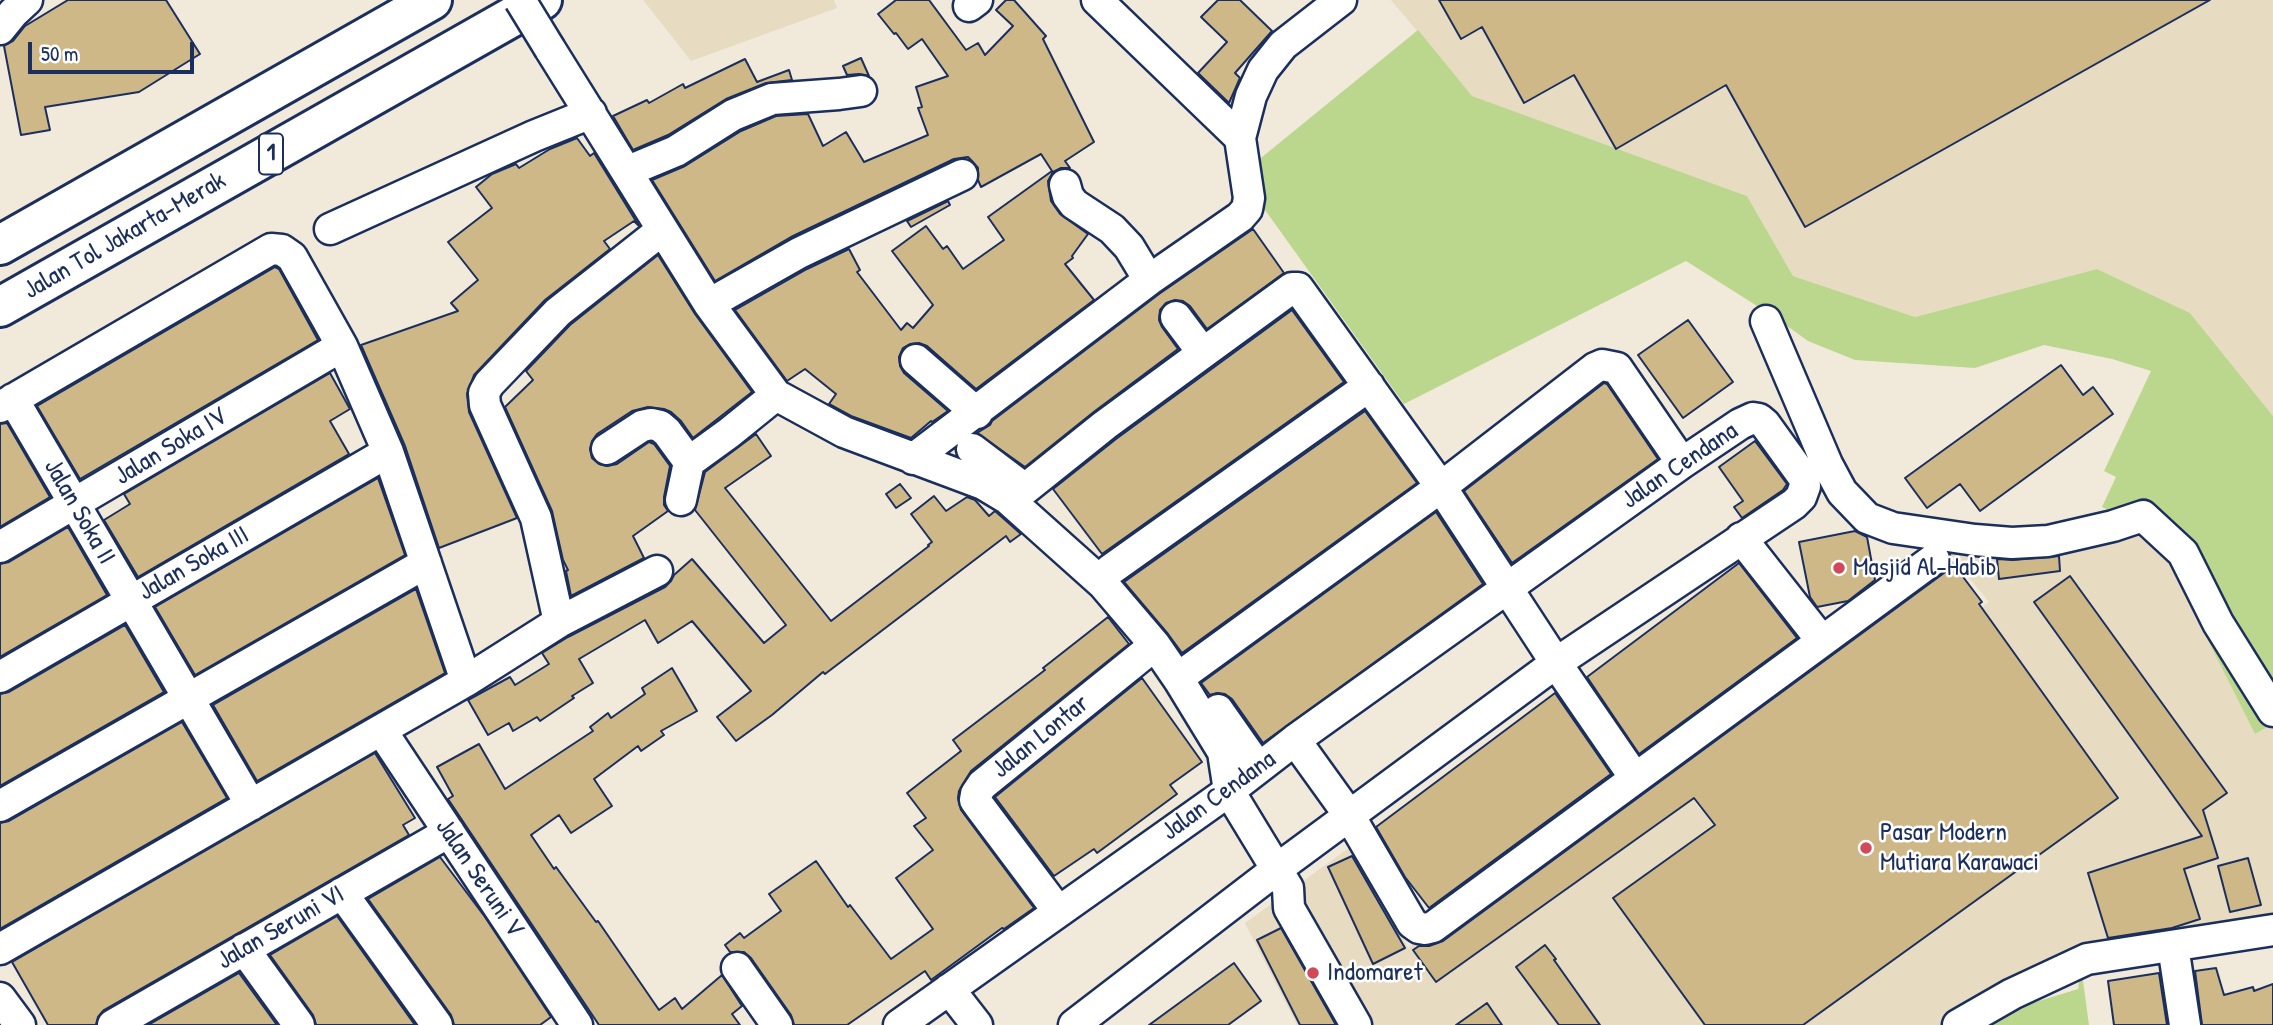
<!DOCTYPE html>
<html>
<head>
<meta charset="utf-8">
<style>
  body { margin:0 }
  #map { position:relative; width:2273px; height:1025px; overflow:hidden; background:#f1eadb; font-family:"Patrick Hand",sans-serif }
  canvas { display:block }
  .scale { position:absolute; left:28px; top:42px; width:166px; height:32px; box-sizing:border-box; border:4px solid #1b2f5e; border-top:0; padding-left:9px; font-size:21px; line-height:24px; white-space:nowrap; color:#1b2f5e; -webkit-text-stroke:5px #fff; paint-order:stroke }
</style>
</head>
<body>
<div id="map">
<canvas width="2273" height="1025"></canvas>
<div class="scale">50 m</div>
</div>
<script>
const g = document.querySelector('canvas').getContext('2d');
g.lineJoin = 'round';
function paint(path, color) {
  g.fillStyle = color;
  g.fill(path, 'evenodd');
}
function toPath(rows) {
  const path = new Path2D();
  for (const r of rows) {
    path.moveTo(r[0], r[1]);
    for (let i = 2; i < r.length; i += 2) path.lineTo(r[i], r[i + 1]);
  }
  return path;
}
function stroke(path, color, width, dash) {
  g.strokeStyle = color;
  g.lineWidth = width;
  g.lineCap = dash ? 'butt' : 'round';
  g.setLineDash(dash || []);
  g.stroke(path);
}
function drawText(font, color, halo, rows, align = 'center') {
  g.font = font + ' "Patrick Hand",sans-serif';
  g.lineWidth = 5;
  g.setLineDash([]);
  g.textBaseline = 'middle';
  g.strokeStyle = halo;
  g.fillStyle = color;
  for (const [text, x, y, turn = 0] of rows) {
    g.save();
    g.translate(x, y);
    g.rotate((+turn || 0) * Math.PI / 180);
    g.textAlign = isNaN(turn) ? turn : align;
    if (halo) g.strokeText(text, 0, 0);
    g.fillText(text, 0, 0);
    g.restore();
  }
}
const built = toPath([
  [643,0,834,0,837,8,691,61],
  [1391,0,2273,0,2273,416,2190,313,2097,269,1915,317,1793,276,1747,196,1472,96],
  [2153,531,2255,734,2273,724,2273,924,2081,966,1990,1025,1297,1025,1245,923,1353,845,1408,948,1666,764,1701,810,1989,602,1946,550,2051,548]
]);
const green = toPath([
  [1418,30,1472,96,1747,196,1793,276,1915,317,2097,269,2190,313,2273,416,2273,724,2255,734,2153,531,2102,507,2116,477,2104,471,2151,371,2112,359,2044,345,1975,368,1855,360,1808,341,1776,318,1686,261,1404,404,1240,175],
  [2081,966,2089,1025,1990,1025,2010,1010,2078,989]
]);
const building = toPath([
  [68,0,166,0,200,54,139,92,45,107,50,130,21,135,4,46,13,41,25,26,68,0],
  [896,0,929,0,966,50,978,43,985,55,1013,26,996,10,1006,0,1014,0,1046,36,1043,39,1094,142,1065,161,1070,168,1061,168,1053,172,1048,181,1051,201,1060,214,1088,234,1072,256,1073,258,1065,264,1094,300,976,389,927,346,919,343,910,344,903,348,899,357,900,366,904,373,948,411,932,422,931,421,911,438,851,416,829,404,836,394,805,369,787,381,735,310,807,269,849,249,860,270,857,272,901,330,907,323,913,328,933,305,892,251,926,226,943,249,947,246,963,269,1004,240,988,217,1052,171,1041,154,981,187,978,180,978,168,972,161,968,157,954,159,791,237,715,281,652,180,685,166,741,131,776,116,808,114,823,146,846,132,864,162,928,135,918,108,922,107,916,87,948,76,922,39,908,49,896,33,894,34,878,14,896,0],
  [1218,0,1240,0,1272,31,1235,73,1240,78,1229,103,1198,73,1227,42,1201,17,1218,0],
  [1439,0,2210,0,1805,227,1726,85,1616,149,1574,75,1524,103,1482,27,1461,39,1439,0],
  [861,58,869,76,859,74,847,75,843,66,861,58],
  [745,59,757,82,789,70,792,80,766,83,726,99,668,135,633,150,613,116,647,100,649,103,683,84,685,88,745,59],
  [577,138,590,156,594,153,639,226,634,221,604,241,610,249,545,300,474,375,467,394,469,412,517,518,439,548,405,446,361,345,458,311,451,303,478,280,448,242,492,208,476,187,492,174,516,164,519,168,550,149,577,138],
  [948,201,950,205,911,227,907,221,948,201],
  [1253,229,1284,273,1207,329,1190,306,1183,301,1175,300,1166,303,1160,310,1159,320,1162,327,1178,349,1095,411,1025,467,977,433,990,425,992,421,1159,294,1253,229],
  [658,255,695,314,752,392,693,438,681,421,671,412,664,409,648,407,632,411,597,434,592,441,590,449,592,458,599,464,607,466,617,464,649,442,654,444,670,466,664,497,664,505,668,511,633,536,644,558,571,596,566,571,568,570,563,560,552,511,505,407,533,380,526,371,570,325,658,255],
  [275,267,279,269,318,340,80,479,37,406,275,267],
  [1292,310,1344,382,1102,554,1053,489,1116,439,1292,310],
  [1688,320,1733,382,1683,418,1638,355,1688,320],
  [2061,365,2083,395,2093,387,2113,414,1980,511,1960,484,1927,508,1905,478,2061,365],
  [330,373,350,409,330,421,349,454,138,577,104,520,130,504,124,494,330,373],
  [1604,383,1607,384,1658,459,1512,563,1464,491,1604,383],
  [1365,411,1417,483,1182,653,1168,634,1124,582,1365,411],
  [7,423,50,497,0,527,0,424,7,423],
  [756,434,771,456,725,488,831,621,929,546,928,545,932,542,911,514,934,496,946,511,967,497,975,500,989,516,995,511,1021,534,1010,542,1006,536,825,674,823,672,772,715,736,741,717,717,751,691,692,621,658,643,645,620,579,659,593,683,572,696,574,698,540,721,537,717,513,731,509,723,488,735,468,700,510,677,515,685,549,664,542,653,568,637,665,587,671,581,674,575,692,559,764,643,786,625,695,510,705,472,756,434],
  [1755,441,1787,484,1783,490,1742,518,1734,507,1743,501,1719,467,1755,441],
  [378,478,405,555,195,675,155,607,378,478],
  [900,484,911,498,896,508,886,494,900,484],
  [1436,512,1483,584,1263,743,1232,699,1225,694,1217,693,1210,695,1201,683,1436,512],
  [68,527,107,595,0,657,0,564,9,562,68,527],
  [1855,531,1867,537,1875,580,1848,601,1817,607,1810,597,1799,542,1855,531],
  [2059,556,2060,571,1999,579,1997,559,2013,560,2059,556],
  [1951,561,1982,602,1979,604,2118,798,1803,1025,1705,1025,1613,898,1715,825,1694,798,1436,982,1413,950,1419,946,1429,946,1443,941,1944,573,1950,567,1951,561],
  [1739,563,1797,638,1639,754,1587,677,1739,563],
  [2070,576,2227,793,2203,810,2218,858,2184,869,2200,919,2172,928,2108,938,2088,873,2202,836,2034,602,2070,576],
  [416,589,445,673,257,781,213,705,416,589],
  [1108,617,1129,644,971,771,959,791,958,798,961,810,1034,908,1004,929,1002,928,931,980,925,971,847,1025,794,1025,791,1015,751,958,744,952,730,952,725,945,740,933,744,938,781,911,769,894,816,861,848,907,850,905,891,959,933,929,896,878,933,850,914,826,926,818,907,793,961,751,953,740,1045,670,1043,668,1108,617],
  [125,625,164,692,0,786,0,694,9,692,125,625],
  [672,668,697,711,661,731,664,735,641,751,638,746,594,779,612,806,571,833,559,815,531,835,554,869,556,867,596,922,598,921,659,1010,675,998,682,1009,722,975,742,1006,732,1014,740,1025,599,1025,448,799,453,796,437,767,479,744,505,789,593,731,590,727,608,713,611,718,645,694,642,688,672,668],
  [1142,678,1202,762,1170,785,1177,794,1097,853,1094,849,1054,876,995,797,1142,678],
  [1555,693,1611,774,1429,908,1405,877,1376,827,1555,693],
  [182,722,227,798,0,929,0,823,9,821,182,722],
  [375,753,415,818,403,825,409,835,104,1010,98,1017,96,1025,48,1025,12,962,375,753],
  [1352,856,1405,948,1373,964,1328,867,1352,856],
  [440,857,485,917,551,1017,540,1025,454,1025,451,1015,368,899,440,857],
  [2248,858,2261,905,2230,912,2218,866,2248,858],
  [337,916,415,1025,316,1025,313,1015,270,955,337,916],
  [1281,928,1336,1025,1300,1025,1257,940,1281,928],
  [1545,945,1556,959,1554,960,1600,1025,1559,1025,1516,967,1545,945],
  [1234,963,1261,1001,1228,1025,1149,1025,1234,963],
  [2216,968,2224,995,2253,987,2254,991,2273,984,2273,1025,2202,1025,2195,971,2216,968],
  [239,973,277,1025,148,1025,239,973],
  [2159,973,2167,1025,2114,1025,2108,981,2159,973],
  [1487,1003,1502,1025,1456,1025,1487,1003]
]);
const minor = toPath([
  [1097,0,1240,138],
  [969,6,977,0],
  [0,29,13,13,27,0],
  [550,49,709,304,776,395,729,433,689,462,681,500],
  [628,171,676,151,733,115,772,99,839,94,861,91],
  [1065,185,1068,196,1074,204,1112,229,1129,247,1149,280],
  [330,229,534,136,591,113],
  [709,304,799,253,962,175],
  [1176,317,1203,353],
  [1766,321,1827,464,1842,492,1867,518,1893,528,1975,540,2012,543,2048,541,2113,526,2143,516,2183,553,2218,623,2273,711],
  [916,360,977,413],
  [776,395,844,432,983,484,1008,499,1103,584,1155,645,1179,680,1223,752,1229,791,1288,888,1289,908,1356,1025],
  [13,399,251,805],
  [0,407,271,249,282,250,292,257,342,346,388,452,466,681],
  [607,449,642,426,651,424,660,426,667,432,689,462],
  [972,449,1025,489,1105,425,1203,353,1292,288,1298,288,1441,487,1556,663,1635,778],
  [913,459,1149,280,1240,217,1247,209,1249,198,1240,138,1251,96,1263,70,1283,45,1341,0],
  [1741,538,1822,641],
  [0,547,342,346],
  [1110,570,1369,386],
  [559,622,536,518,485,405,484,393,489,384,558,312,662,230],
  [1189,670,1441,487,1595,368,1602,365,1617,368,1682,463],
  [0,677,388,452],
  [1218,710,1258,767],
  [381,730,577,1025],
  [1295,740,1349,815,1412,923,1419,928,1425,929,1433,927,1934,559],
  [0,806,426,563],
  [342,893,437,1025],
  [1058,911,980,807,975,800,976,794,982,785,1155,645],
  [2173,946,2185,1025],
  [0,949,466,681,559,622,657,571],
  [244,949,299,1025],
  [737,968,777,1025],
  [949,989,977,1025],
  [0,998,20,1025],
  [113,1025,449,832],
  [899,1025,1229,791,1295,740,1682,463,1740,424,1753,418,1759,419,1765,424,1804,478,1805,486,1801,497,1794,504,1556,663,1277,869,1074,1025],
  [1958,1025,2012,994,2087,959,2273,930]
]);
const highway = toPath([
  [0,245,432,0],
  [0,307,542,0]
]);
const minorBridge = toPath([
  [520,0,550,49]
]);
const markers = [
  [1839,568,7,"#d1495b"],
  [1866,848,7,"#d1495b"],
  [1313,973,7,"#d1495b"]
];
const shields = [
  [271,154,24]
];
const shieldNames = [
  ["1",271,154]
];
const streetNames = [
  ["Jalan Tol Jakarta–Merak",125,236,-30],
  ["Jalan Soka IV",171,447,-31],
  ["Jalan Cendana",1680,466,-34],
  ["Jalan Soka II",79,512,60],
  ["Jalan Soka III",194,564,-30],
  ["Jalan Lontar",1041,737,-39],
  ["Jalan Cendana",1219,796,-36],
  ["Jalan Seruni V",479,878,56],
  ["Jalan Seruni VI",281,928,-30]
];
const poiNames = [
  ["Masjid Al-Habib",1853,568],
  ["Pasar Modern",1880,833],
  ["Mutiara Karawaci",1880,863],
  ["Indomaret",1327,973]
];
paint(built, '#e7dbc2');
paint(green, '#bbd78e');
paint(building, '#cfb887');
stroke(building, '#1b2f5e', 2);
stroke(minor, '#1b2f5e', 35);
stroke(highway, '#1b2f5e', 44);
stroke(minor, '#fff', 30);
stroke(highway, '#fff', 38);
stroke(minorBridge, '#1b2f5e', 35, []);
stroke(minorBridge, '#fff', 30);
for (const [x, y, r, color] of markers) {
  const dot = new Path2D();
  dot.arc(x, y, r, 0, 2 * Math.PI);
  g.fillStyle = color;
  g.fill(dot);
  stroke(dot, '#fff', 2.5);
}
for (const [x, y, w] of shields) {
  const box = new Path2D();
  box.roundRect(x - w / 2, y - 20.5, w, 41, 5);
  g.fillStyle = '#fff';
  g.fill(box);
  stroke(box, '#1b2f5e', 2);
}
drawText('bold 24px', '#1b2f5e', null, shieldNames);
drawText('26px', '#1b2f5e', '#fff', streetNames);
drawText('26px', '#1b2f5e', '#fff', poiNames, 'left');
</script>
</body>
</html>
